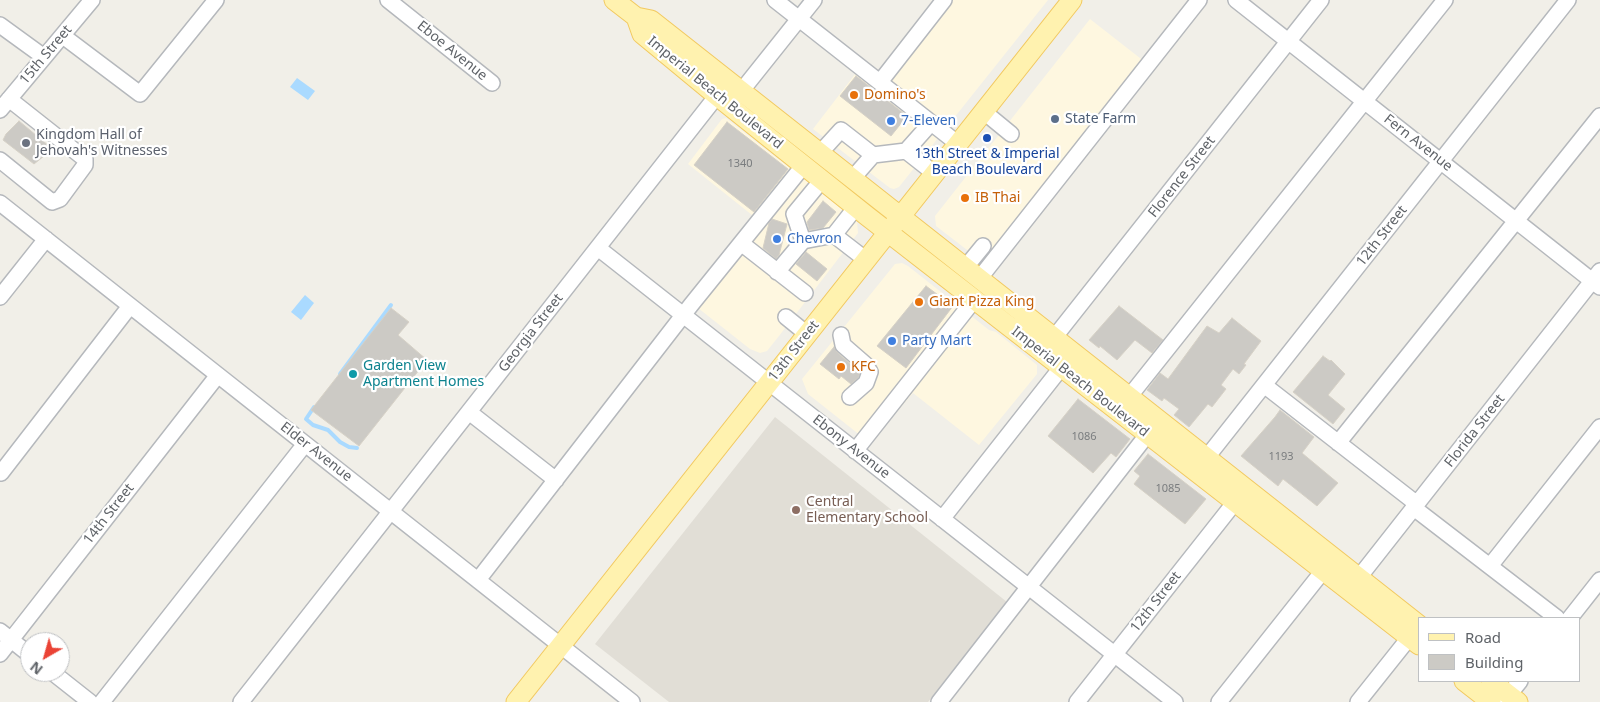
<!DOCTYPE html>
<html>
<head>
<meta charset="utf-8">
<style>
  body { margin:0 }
  #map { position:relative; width:1600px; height:702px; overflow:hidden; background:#f1efe8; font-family:"Noto Sans",sans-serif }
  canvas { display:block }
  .legend { position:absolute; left:1418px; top:617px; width:162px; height:65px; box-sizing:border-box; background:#fff; border:1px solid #bfc1c3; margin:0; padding:6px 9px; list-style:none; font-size:15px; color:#5f6368 }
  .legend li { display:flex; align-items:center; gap:10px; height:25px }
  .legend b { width:25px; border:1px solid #bfc1c3 }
  .north { position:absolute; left:20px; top:632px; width:50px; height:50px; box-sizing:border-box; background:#fff; border:1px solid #bfc1c3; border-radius:50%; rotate:218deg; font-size:14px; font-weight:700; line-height:20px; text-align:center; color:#5f6368 }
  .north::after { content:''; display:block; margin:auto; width:18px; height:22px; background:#ea4335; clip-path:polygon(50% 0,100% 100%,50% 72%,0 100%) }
</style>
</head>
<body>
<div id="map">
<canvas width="1600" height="702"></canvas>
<ul class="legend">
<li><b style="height:6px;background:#fff2af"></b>Road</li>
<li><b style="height:14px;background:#cccac5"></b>Building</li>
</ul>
<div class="north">N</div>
</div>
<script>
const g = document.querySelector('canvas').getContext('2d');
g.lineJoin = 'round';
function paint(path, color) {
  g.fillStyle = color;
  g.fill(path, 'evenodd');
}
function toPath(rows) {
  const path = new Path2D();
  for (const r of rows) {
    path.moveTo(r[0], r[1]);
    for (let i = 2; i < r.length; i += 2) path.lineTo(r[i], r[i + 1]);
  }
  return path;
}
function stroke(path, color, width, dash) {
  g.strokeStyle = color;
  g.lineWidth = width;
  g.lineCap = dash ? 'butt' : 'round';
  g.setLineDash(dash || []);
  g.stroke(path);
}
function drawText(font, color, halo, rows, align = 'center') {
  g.font = font + ' "Noto Sans",sans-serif';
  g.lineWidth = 4.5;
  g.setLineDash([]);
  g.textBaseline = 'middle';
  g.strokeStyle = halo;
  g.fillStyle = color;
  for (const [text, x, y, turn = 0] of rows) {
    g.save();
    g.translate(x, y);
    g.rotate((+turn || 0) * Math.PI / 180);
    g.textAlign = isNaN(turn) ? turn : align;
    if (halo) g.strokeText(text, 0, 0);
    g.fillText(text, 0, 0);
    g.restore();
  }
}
const commercial = toPath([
  [950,0,1048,0,899,187,894,189,890,188,813,129,859,69,880,87],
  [1090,19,1145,62,984,263,936,226,935,216],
  [726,118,857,221,858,233,779,336,767,351,760,353,750,349,698,308,762,223,688,164,722,119],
  [902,263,908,266,989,330,996,332,1037,365,1037,374,979,445,913,393,870,443,808,394,802,379,895,264]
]);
const education = toPath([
  [775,417,1007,602,928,702,669,702,595,644]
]);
const water = toPath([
  [297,78,315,91,308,100,290,87],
  [305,295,314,303,301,320,291,312]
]);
const stream = toPath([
  [340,374,391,305],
  [314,407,306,419,313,425,328,430,340,442,349,447,357,448]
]);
const building = toPath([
  [856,76,907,116,891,136,840,96,856,76],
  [19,121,49,146,44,156,34,164,3,140,6,134,19,121],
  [727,122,788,169,754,212,694,165,727,122],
  [823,201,836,212,823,228,809,230,807,222,823,201],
  [772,219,787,224,779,255,776,259,763,248,769,223,772,219],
  [806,252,827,269,817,281,796,264,806,252],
  [926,286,953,306,906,368,877,346,926,286],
  [1119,306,1163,340,1152,353,1135,340,1117,360,1100,346,1099,348,1089,340,1119,306],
  [391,308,409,322,398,335,427,360,359,446,311,410,391,308],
  [1232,318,1261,341,1244,364,1246,365,1239,374,1233,369,1221,385,1226,389,1212,407,1208,404,1189,427,1174,415,1179,409,1164,398,1162,401,1147,390,1160,373,1168,379,1207,326,1219,333,1232,318],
  [834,347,837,352,860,373,858,378,851,384,841,376,839,379,820,364,834,347],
  [1323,356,1330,361,1331,360,1345,374,1328,395,1345,409,1333,424,1293,392,1323,356],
  [1078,399,1130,439,1116,457,1111,453,1093,473,1048,436,1078,399],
  [1280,410,1314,437,1302,453,1338,483,1317,506,1283,479,1278,486,1241,456,1275,417,1280,410],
  [1148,454,1206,499,1185,524,1134,484,1140,476,1134,471,1148,454]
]);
const minor = toPath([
  [388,0,492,83],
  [775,0,957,143],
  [1236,0,1600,287],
  [0,25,44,57],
  [63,36,140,94,216,0],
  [880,82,944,0],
  [735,99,814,0],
  [0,110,92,0],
  [983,111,1011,134],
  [906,151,934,173],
  [820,153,841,130,873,155],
  [0,160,52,202,60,199,85,165,85,159,9,99],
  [852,179,873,155,906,151,931,123],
  [0,203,632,702],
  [834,235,865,259],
  [803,241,834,235,856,207],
  [741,243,805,293],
  [598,248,1175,702],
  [965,268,983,246],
  [777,272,803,241,794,214,822,180],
  [979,279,1199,0],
  [0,297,46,239],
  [786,317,807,334],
  [841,335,843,345,866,365,870,372,866,383,850,397],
  [1042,353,1321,0],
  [1264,385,1417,504],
  [1129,397,1445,0],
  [469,412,556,480],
  [1338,443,1600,116],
  [855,451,974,300],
  [1200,466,1568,0],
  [1,473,130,306],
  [1414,508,1557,618],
  [942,519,1068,359],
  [1490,566,1600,427],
  [478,580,691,305,804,165],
  [1353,585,1600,271],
  [1570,618,1600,580],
  [0,631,30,655],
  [0,654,218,375],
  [52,672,90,702],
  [102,702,305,444],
  [241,702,723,88],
  [939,702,1147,435],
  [1077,702,1235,502],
  [1219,702,1323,571],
  [1358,702,1409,638],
  [1503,702,1520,681]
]);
const major = toPath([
  [614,0,636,17,651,20,1419,625],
  [636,17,642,34,717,96,867,216,1419,645],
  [1464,681,1491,702],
  [1491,681,1518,702],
  [516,702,1072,0]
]);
const markers = [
  [854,95,5,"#e8710a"],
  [1055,119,5,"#5c6f8a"],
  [891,121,5,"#3f7fe0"],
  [987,138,5,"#1a4fb4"],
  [26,143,5,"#6b7280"],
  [965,198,5,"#e8710a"],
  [777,239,5,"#3f7fe0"],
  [919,302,5,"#e8710a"],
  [892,341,5,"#3f7fe0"],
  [841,367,5,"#e8710a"],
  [353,374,5,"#0f9aa8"],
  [796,510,5,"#8d6e63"]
];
const numberNames = [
  ["1340",740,164],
  ["1086",1084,437],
  ["1193",1281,457],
  ["1085",1168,489]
];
const streetNames = [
  ["Eboe Avenue",452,51,39],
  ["15th Street",46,55,-50],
  ["Imperial Beach Boulevard",715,93,39],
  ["Fern Avenue",1418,143,38],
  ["Florence Street",1182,177,-52],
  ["12th Street",1382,236,-52],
  ["Georgia Street",531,333,-52],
  ["13th Street",794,351,-52],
  ["Imperial Beach Boulevard",1080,382,38],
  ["Florida Street",1475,431,-52],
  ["Ebony Avenue",851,447,38],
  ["Elder Avenue",316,452,38],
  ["14th Street",109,514,-52],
  ["12th Street",1156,602,-52]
];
const foodNames = [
  ["Domino's",864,95],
  ["IB Thai",975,198],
  ["Giant Pizza King",929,302],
  ["KFC",851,367]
];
const serviceNames = [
  ["State Farm",1065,119]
];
const shopNames = [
  ["7-Eleven",901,121],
  ["Chevron",787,239],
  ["Party Mart",902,341]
];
const worshipNames = [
  ["Kingdom Hall of",36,135],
  ["Jehovah's Witnesses",36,151]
];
const transitNames = [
  ["13th Street & Imperial",987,154],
  ["Beach Boulevard",987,170]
];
const cultureNames = [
  ["Garden View",363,366],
  ["Apartment Homes",363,382]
];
const educationNames = [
  ["Central",806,502],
  ["Elementary School",806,518]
];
paint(commercial, '#fef7e0');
paint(education, '#e1ded6');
paint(water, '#aadaff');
stroke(stream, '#aadaff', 4);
paint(building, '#cccac5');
stroke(building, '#d6d1c6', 1);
stroke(minor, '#b5b8bc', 18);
stroke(major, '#f2c960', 21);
stroke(minor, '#fff', 15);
stroke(major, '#fff2af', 19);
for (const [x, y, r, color] of markers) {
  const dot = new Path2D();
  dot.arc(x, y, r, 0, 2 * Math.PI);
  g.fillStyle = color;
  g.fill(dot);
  stroke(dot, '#fff', 2);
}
drawText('11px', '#7a7d7f', null, numberNames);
drawText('14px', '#5f6368', '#fff', streetNames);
drawText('14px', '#c56008', '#fff', foodNames, 'left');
drawText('14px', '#4e5e75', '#fff', serviceNames, 'left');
drawText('14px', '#366cbe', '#fff', shopNames, 'left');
drawText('14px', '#5b616d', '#fff', worshipNames, 'left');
drawText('14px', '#164399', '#fff', transitNames);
drawText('14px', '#0d838f', '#fff', cultureNames, 'left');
drawText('14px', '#785e54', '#fff', educationNames, 'left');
</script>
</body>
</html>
